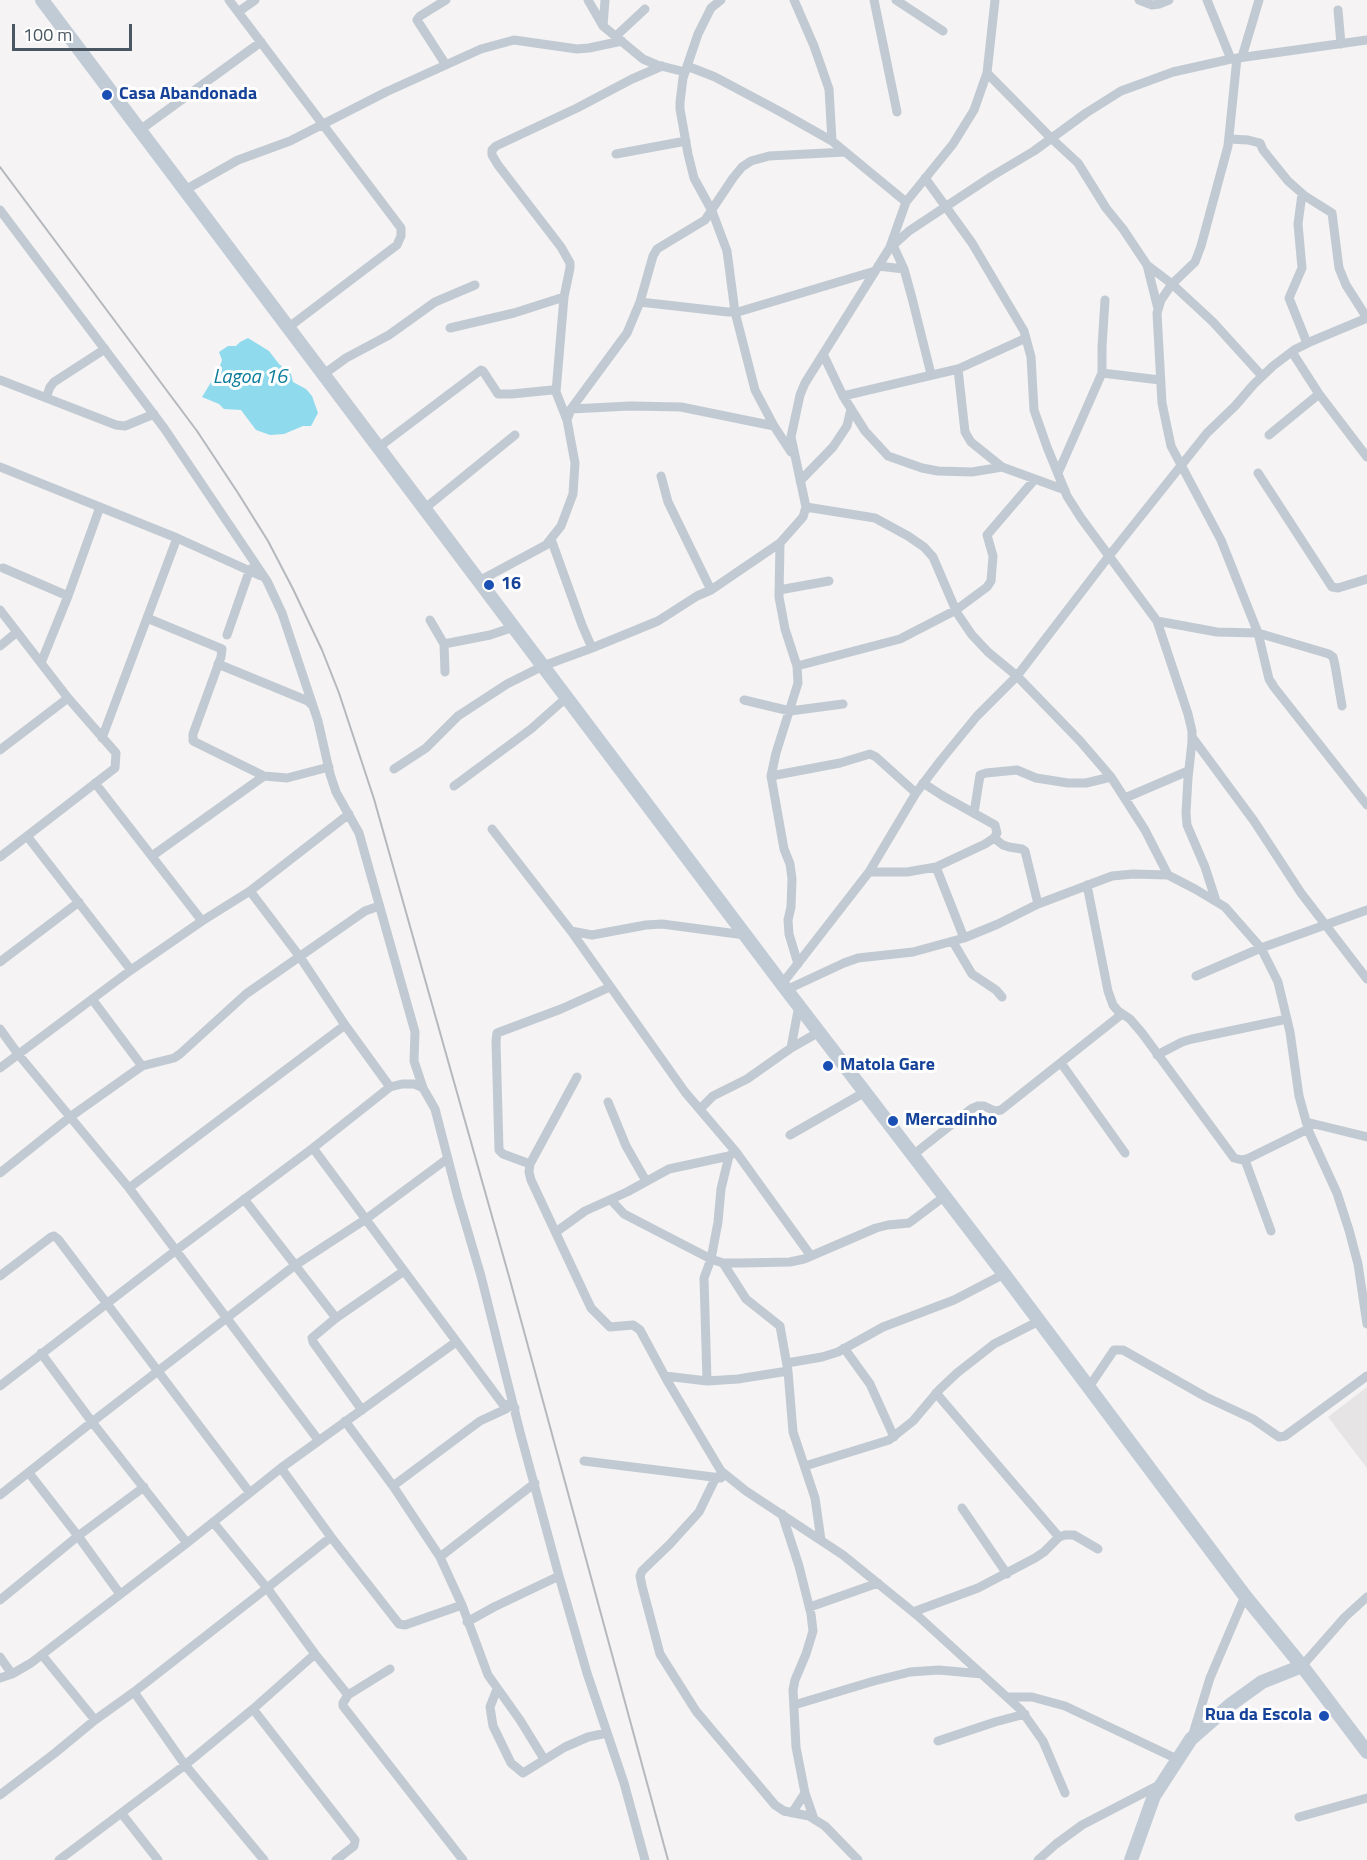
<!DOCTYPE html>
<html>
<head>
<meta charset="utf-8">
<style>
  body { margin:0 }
  #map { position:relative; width:1367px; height:1860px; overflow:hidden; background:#f5f3f3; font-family:"Titillium Web",sans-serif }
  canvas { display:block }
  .scale { position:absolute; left:12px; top:24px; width:120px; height:27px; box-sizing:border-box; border:3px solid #4a5661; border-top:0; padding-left:8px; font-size:18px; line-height:21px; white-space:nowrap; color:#4a5661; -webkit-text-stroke:4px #fff; paint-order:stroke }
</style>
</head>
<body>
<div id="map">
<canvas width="1367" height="1860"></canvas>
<div class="scale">100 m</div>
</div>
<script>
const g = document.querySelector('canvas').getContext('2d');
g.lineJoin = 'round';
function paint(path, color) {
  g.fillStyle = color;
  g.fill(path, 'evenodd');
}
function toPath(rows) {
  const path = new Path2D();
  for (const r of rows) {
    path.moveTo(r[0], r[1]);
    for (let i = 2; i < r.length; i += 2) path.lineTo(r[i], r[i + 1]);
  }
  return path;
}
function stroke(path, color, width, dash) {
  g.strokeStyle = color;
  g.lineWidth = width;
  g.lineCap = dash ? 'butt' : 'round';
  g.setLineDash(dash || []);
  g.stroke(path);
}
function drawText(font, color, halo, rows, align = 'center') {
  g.font = font + ' "Titillium Web",sans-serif';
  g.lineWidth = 6;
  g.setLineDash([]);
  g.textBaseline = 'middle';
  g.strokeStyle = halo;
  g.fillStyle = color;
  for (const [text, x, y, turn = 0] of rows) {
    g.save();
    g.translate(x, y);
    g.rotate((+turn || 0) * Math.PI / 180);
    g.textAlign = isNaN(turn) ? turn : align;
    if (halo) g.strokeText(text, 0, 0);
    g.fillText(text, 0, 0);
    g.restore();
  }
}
const education = toPath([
  [1367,1387,1367,1468,1328,1417]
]);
const water = toPath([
  [248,338,269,351,279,364,291,374,293,382,306,389,312,396,318,413,311,426,303,426,284,434,270,435,256,430,241,410,224,409,219,404,202,397,219,369,222,360,219,352,228,346,236,346,240,342]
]);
const street = toPath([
  [229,0,401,228,401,236,397,245,289,327],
  [446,0,420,16,417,20,446,65],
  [588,0,603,26,643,59,657,65,685,72],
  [721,0,711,8,698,34,683,78,680,102,680,109,688,154,694,178,712,211,727,251,735,312,755,390,774,426,791,452],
  [794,0,814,46,829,89,832,141],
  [874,0,897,112],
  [896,0,943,31],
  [1139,0,1152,5,1159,4,1169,0],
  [1207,0,1231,59],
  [1338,10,1341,44],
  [238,12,255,0],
  [603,26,605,0],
  [616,36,645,9],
  [1242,57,1259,0],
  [1237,58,1228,146,1201,246,1195,262,1172,284,1161,300,1157,313,1162,403,1171,446,1221,540,1258,633,1269,679,1274,687,1367,805],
  [687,66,715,77,779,111,832,141,906,202],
  [987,73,1051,138,1078,163,1106,208,1123,229,1147,265,1172,284,1213,322,1262,376],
  [140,130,261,42],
  [616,154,686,141],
  [925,178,972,243,1024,331,1031,357,1034,410,1047,447,1067,496,1081,518,1157,621,1188,714,1192,731,1192,742,1188,778,1186,813,1187,825,1205,867,1216,901],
  [185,190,238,160,290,141,386,92,481,49,514,40,577,49,589,48,622,41],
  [1302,194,1298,224,1302,268,1289,298,1307,343],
  [0,210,164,428,267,581,282,613,318,721,330,774,336,792,359,833,415,1032,414,1061,423,1088,435,1109,458,1198,481,1276,520,1432,559,1576,587,1673,624,1783,645,1860],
  [893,245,904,269,912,298,931,374],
  [890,247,906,202,953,144,974,110,987,73,995,0],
  [1147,265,1158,309],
  [878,266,904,269],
  [640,302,728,312,738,312,875,271],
  [450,328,514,313,564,297],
  [1292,352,1319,394,1367,457],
  [823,354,843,396,865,431,888,456,922,468,938,471,972,472,1002,467],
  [958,369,965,432,971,442,1002,467,1065,490],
  [1102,373,1160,380],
  [324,374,346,358,389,335,435,302,475,285],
  [0,380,116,425,125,426,154,414],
  [556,392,564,297,570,268,570,263,561,247,498,165,492,155,492,150,496,146,577,108,632,79,662,66],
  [843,396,958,369,1026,338],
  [46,398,50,387,54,382,105,349],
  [571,409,630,406,681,407,774,426],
  [567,420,571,409,627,333,640,302,653,256,657,249,705,220,733,178,742,167,751,161,769,156,845,152],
  [1269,435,1319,394],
  [379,447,481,370,483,371,498,394,512,394,552,390,556,392,567,420,575,463,573,494,561,526,546,545,479,581],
  [0,467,177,538,261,576],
  [1058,473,1102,373,1102,347,1105,300],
  [1258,473,1332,587,1338,588,1367,579],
  [661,476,668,502,711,590],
  [800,481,833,447,847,426,851,409],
  [806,507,875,518,908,536,924,547,933,557,957,613,972,635,988,652,1017,676,1080,741,1111,777,1145,830,1168,875],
  [424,509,515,435],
  [551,539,582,625,592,648],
  [780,543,779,597,785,629,797,666],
  [3,568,68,596],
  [779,590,829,581],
  [0,610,68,698,116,753,115,768,0,857],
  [147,618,222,649,221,657,193,734,193,741,264,776],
  [430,620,444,644,490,635,514,627],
  [1157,621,1217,632,1258,633,1329,654,1333,657,1335,665,1342,706],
  [227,635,250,569],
  [444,644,445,672],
  [0,646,17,632],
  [41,663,68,596,100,507],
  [218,664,308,701,313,706],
  [744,700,790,711,843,704],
  [1192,737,1254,821,1301,893,1367,979],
  [102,738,177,538],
  [0,750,68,698],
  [394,769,426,748,458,716,507,684,543,666,592,648,658,621,697,596,711,590,780,543,803,517,806,507,791,437,800,395,805,383,889,249,909,231,992,176,1034,151,1086,113,1121,91,1173,72,1231,59,1367,40],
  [771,776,840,763,870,754,876,757,916,793],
  [95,783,202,921],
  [454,786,531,729,566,698],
  [1125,798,1188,771],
  [974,813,980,775,986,773,1017,770,1036,778,1068,783,1086,783,1111,777],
  [492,829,571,931,592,935,646,925,662,924,745,935],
  [27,836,131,970],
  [994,838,1003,845,1009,847,1022,849,1025,851,1038,904],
  [152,856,264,776,287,778,329,767],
  [936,867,964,938],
  [869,872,907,872,936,867,985,844,994,838,997,833,995,825,943,796,923,783],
  [1087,885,1108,991,1113,1005,1118,1011,1130,1019,1142,1033,1234,1158,1242,1160,1247,1159,1308,1129],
  [250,891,300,957,345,1025,390,1087],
  [571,931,685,1092,736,1152,811,1256],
  [953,942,972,974,996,990,1002,997],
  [0,962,79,902],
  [798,964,789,934,788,920,791,907,792,879,790,864,784,849,771,776,776,753,798,683,797,666,900,639,956,610,987,587,991,581,993,556,987,535,1035,479],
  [1196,976,1261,948,1367,910],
  [782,984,869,872,916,793,941,760,977,716,1017,676,1109,556,1207,433,1235,406,1254,384,1273,366,1294,350,1312,341,1367,318,1346,285,1339,268,1332,213,1305,196,1288,181,1263,150,1260,143,1248,140,1229,139],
  [786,990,844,963,858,958,913,952,964,938,998,924,1038,904,1112,876,1133,874,1168,875,1195,889,1225,907,1261,948,1278,982,1290,1032,1299,1096,1309,1132,1337,1193,1349,1230,1358,1264,1367,1324],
  [92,999,142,1066],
  [0,1029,18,1054,129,1188,319,1441],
  [791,1048,799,1005],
  [1157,1055,1182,1042,1192,1039,1287,1019],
  [1061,1063,1125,1153],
  [0,1068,131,970,202,921,250,891,349,814],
  [577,1077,530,1164,529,1172,531,1180,591,1308,610,1327,633,1325,640,1330,668,1382,721,1471,746,1491,843,1555,918,1616,1021,1710,1043,1741,1065,1793],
  [608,1102,626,1146,646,1181],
  [700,1109,713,1096,747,1079,791,1048,819,1032],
  [1306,1122,1367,1137],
  [790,1135,865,1092],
  [313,1148,502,1403,515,1408],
  [913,1155,971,1109,978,1106,984,1106,995,1111,1001,1110,1122,1014],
  [1245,1160,1271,1231],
  [530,1164,503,1154,499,1150,496,1041,497,1033,561,1009,610,987],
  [0,1173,70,1117,142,1066,174,1058,180,1054,246,994,365,911,379,906],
  [129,1188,345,1025],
  [244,1199,336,1318],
  [611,1200,624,1214,711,1259,723,1263,741,1263,790,1262,804,1259,876,1228,888,1225,909,1223,945,1196],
  [556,1232,585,1211,627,1192,669,1169,729,1156,732,1154],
  [723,1263,746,1299,780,1326,788,1371,793,1432,815,1498,821,1540],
  [0,1276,51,1237,54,1236,58,1239,250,1493],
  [844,1348,870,1384,894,1437],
  [41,1353,92,1422,187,1543],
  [787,1363,822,1357,838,1352,883,1327,954,1300,1004,1274],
  [665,1376,707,1381,738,1379,788,1371],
  [707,1381,704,1278,711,1259,718,1222,721,1189,729,1156],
  [0,1386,175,1251,313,1148,390,1087,402,1084,414,1084,423,1088],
  [1089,1387,1114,1350,1123,1350,1206,1397,1253,1419,1279,1437,1285,1436,1367,1376],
  [936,1393,1059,1537],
  [362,1410,313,1342,312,1338,336,1318,404,1271],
  [345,1421,393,1486,440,1557,462,1605,488,1675,520,1720,544,1759],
  [584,1461,721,1478],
  [805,1466,889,1440,913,1421,940,1389,957,1373,994,1344,1039,1321],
  [281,1468,331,1537,399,1624,405,1625,462,1605],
  [29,1473,78,1536,120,1594],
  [716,1477,699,1512,670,1544,642,1571,640,1576,642,1586,660,1654,696,1711,775,1805,784,1811,809,1816,825,1826,858,1860],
  [393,1486,480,1421,506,1409],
  [0,1495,92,1422,294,1266,366,1219,447,1159],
  [962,1508,1007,1574],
  [782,1514,799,1566,811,1614,813,1631,806,1654,795,1680,793,1690,796,1747,805,1793,814,1819],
  [213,1522,267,1588,315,1654,348,1695],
  [440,1557,535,1483],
  [0,1600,78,1536,144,1487],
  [810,1607,878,1583],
  [913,1612,978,1588,1035,1558,1044,1552,1059,1537,1065,1535,1074,1535,1098,1549],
  [467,1622,494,1607,559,1576],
  [42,1655,95,1720],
  [0,1657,12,1674],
  [1302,1666,1345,1617,1367,1597],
  [390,1669,348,1695,343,1703,343,1706,463,1860],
  [0,1678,12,1674,31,1663,187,1543,281,1468,456,1342],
  [497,1689,490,1707,493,1726,511,1763,523,1773,565,1747,588,1737,607,1733],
  [134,1692,185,1765,264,1860],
  [1008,1697,1032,1697,1065,1706,1177,1759],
  [794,1705,874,1681,910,1672,939,1670,982,1674],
  [253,1709,355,1840,354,1846,336,1860],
  [1192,1737,1210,1678,1245,1596],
  [938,1741,995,1722,1025,1714],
  [0,1795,55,1753,95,1720,134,1692,267,1588,331,1537],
  [792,1813,805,1793],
  [122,1814,158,1860],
  [1299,1817,1367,1798],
  [59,1860,185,1765,253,1709,315,1654],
  [1038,1860,1056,1844,1082,1825,1161,1784]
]);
const secondary = toPath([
  [42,0,782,984,1004,1274,1245,1596,1302,1666,1367,1752],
  [1131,1860,1154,1796,1191,1739,1230,1705,1262,1682,1302,1666]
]);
const rail = toPath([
  [0,167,197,431,238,493,268,541,293,589,322,650,339,693,374,799,510,1280,668,1860]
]);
const markers = [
  [107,95,6,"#1a4fb4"],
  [489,585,6,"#1a4fb4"],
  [828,1066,6,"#1a4fb4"],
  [893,1121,6,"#1a4fb4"],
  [1324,1716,6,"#1a4fb4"]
];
const transitNames = [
  ["Casa Abandonada",119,95],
  ["16",501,585],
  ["Matola Gare",840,1066],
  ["Mercadinho",905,1121],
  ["Rua da Escola",1312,1716,"right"]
];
const waterNames = [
  ["Lagoa 16",250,378]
];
paint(education, '#e6e4e5');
paint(water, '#90daee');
stroke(street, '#c1cad2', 9);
stroke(secondary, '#c1cbd6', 14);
stroke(rail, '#b5b8bd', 2);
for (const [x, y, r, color] of markers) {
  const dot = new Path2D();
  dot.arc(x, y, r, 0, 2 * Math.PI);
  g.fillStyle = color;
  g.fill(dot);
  stroke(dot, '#fff', 2);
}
drawText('bold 18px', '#164399', '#fff', transitNames, 'left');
drawText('italic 20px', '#0c7c9b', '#fff', waterNames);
</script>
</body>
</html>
